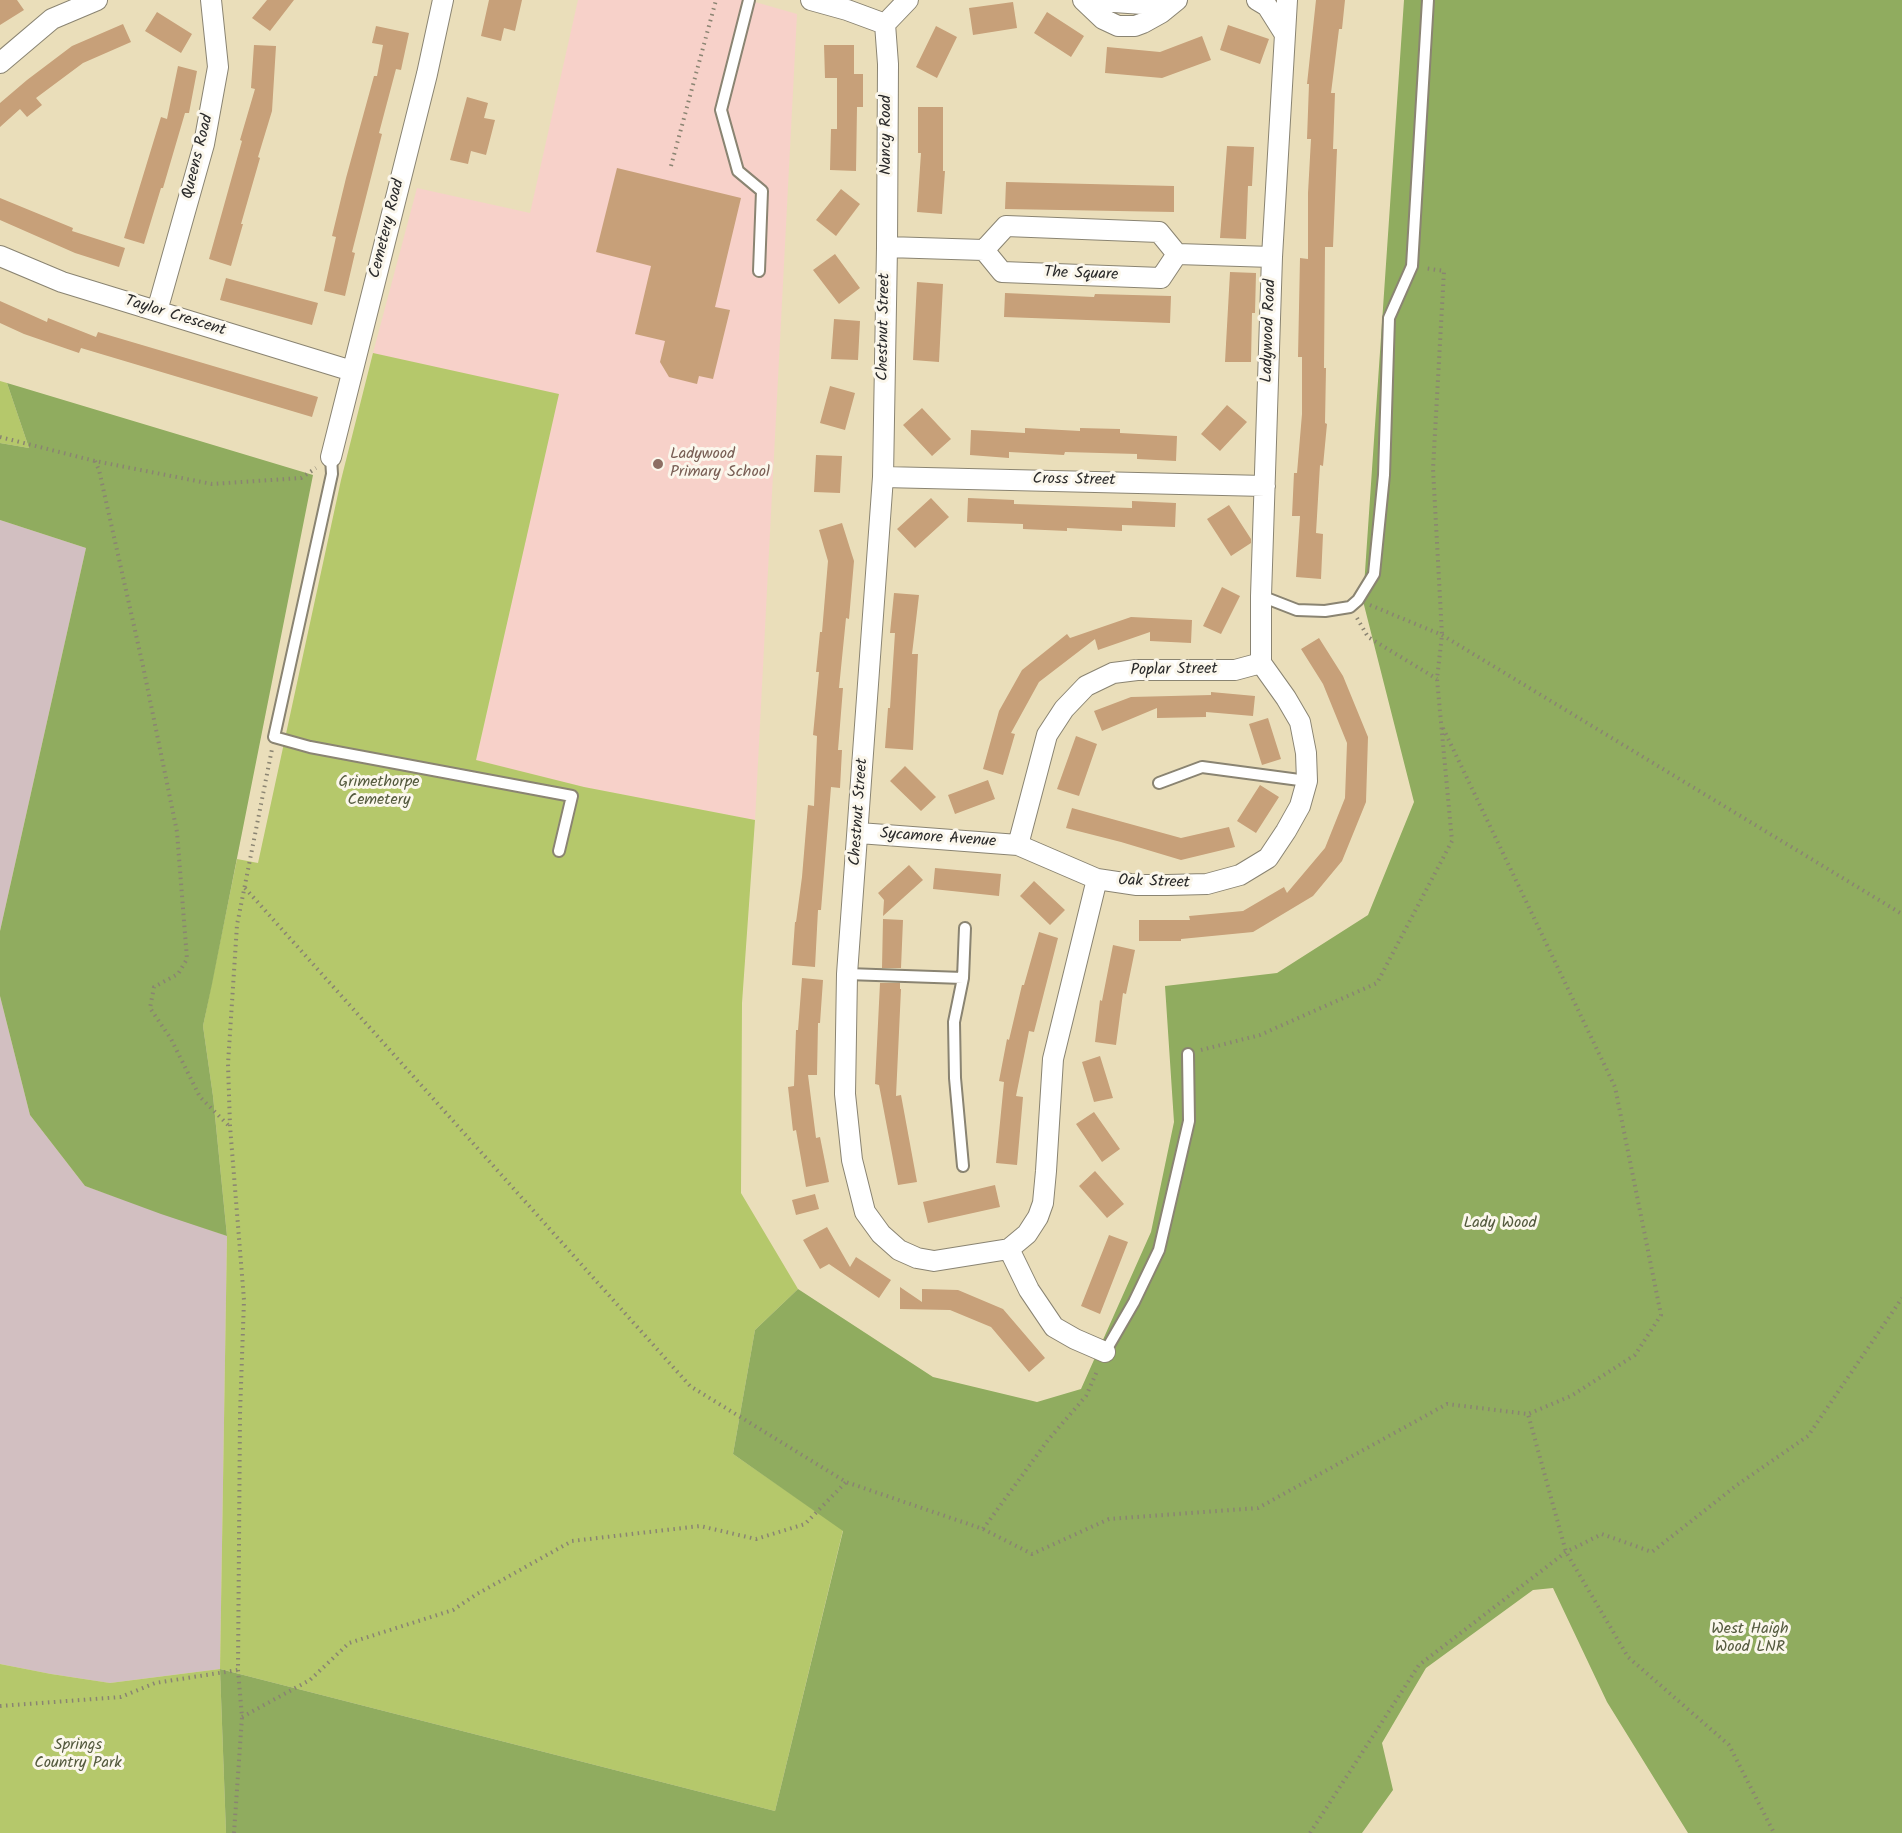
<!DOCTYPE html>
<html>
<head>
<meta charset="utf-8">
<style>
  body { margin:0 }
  canvas { display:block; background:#eadeba }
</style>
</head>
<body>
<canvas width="1902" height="1833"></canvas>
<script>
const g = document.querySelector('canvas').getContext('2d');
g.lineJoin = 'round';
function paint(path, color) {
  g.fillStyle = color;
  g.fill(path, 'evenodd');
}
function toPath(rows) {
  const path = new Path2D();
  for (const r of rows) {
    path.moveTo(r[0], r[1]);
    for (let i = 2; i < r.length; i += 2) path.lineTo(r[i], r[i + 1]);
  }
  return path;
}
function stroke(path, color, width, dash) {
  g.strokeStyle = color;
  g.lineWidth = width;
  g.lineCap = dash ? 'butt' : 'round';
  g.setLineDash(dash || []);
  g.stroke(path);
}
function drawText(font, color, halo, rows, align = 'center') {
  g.font = font + ' Kalam,sans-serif';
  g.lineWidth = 6;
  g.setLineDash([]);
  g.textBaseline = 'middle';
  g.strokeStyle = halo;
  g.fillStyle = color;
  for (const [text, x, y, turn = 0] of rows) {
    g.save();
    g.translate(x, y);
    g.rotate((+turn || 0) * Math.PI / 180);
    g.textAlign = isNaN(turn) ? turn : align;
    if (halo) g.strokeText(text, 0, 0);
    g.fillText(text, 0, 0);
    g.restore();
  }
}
const built = toPath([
  [578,0,748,0,797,14,755,820,584,787,476,761,528,529,373,353,417,188,530,213]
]);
const industrial = toPath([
  [0,520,86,548,0,931],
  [0,996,30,1115,85,1186,227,1236,220,1669,110,1683,51,1674,0,1664]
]);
const green = toPath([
  [373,353,559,394,476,760,584,787,755,820,742,1003,741,1193,798,1289,755,1330,733,1454,843,1530,775,1811,220,1669,226,1833,0,1833,0,1664,51,1674,110,1683,220,1669,227,1236,213,1096,203,1026,237,859,258,863,341,480],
  [0,381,7,383,29,448,0,443]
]);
const forest = toPath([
  [1404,0,1902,0,1902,1833,1688,1833,1607,1702,1553,1588,1533,1590,1426,1668,1382,1743,1393,1790,1362,1833,226,1833,220,1669,775,1811,843,1531,733,1454,755,1330,798,1289,933,1377,1037,1402,1081,1389,1151,1232,1174,1122,1165,986,1277,973,1368,915,1414,802,1363,601],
  [7,383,313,475,212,984,203,1026,213,1096,227,1236,161,1214,85,1186,30,1115,0,996,0,931,86,548,0,520,0,443,29,448]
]);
const building = toPath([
  [0,0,17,0,24,10,0,25],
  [267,0,294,0,270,31,252,18],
  [489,0,522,0,515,31,504,28,501,41,481,36],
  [1316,0,1345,0,1342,29,1339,29,1331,93,1335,93,1333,149,1337,149,1333,247,1325,247,1324,368,1326,368,1325,423,1327,424,1323,466,1320,465,1316,533,1323,534,1321,579,1296,577,1300,516,1292,516,1294,473,1297,473,1302,414,1302,357,1298,357,1300,258,1308,259,1308,193,1311,139,1307,139,1309,84,1307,84],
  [1013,2,1017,28,973,35,969,8],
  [157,12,192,34,181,53,145,31],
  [1047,12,1084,36,1071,57,1034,33],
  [123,24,131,42,83,63,36,98,42,105,27,117,20,109,0,127,0,103,27,80,72,46],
  [1228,25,1269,39,1260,64,1220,50],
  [376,26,409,33,401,70,396,69,379,133,382,134,352,252,355,253,345,296,324,291,336,237,332,236,346,178,374,76,377,76,383,45,372,43],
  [936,26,957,37,937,78,916,67],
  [1202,36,1211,60,1162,78,1105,73,1107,47,1160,52],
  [254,45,276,46,272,111,258,157,260,158,241,224,243,224,231,266,209,259,242,141,240,140,255,89,251,88],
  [824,45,854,45,854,74,863,74,863,107,857,107,856,171,830,170,831,129,837,129,837,78,825,78],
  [178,66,197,71,189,113,185,113,163,188,161,188,144,244,124,238,161,117,167,119],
  [467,97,488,103,484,118,495,120,486,155,471,151,468,164,450,160],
  [918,107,943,107,943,171,945,171,942,214,917,212,921,153,918,153],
  [1227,146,1254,147,1252,186,1248,186,1246,239,1220,238],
  [617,168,741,198,715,307,730,310,713,379,699,376,697,384,669,377,660,362,665,341,635,334,651,266,596,252],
  [1006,182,1174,186,1174,212,1005,209],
  [841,189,860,204,836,236,816,220],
  [0,198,73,228,72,231,125,248,119,267,75,253,0,220],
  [835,254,860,288,839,304,813,270],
  [1230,272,1256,273,1255,313,1252,313,1251,362,1225,362],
  [226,278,318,303,312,325,220,300],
  [917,282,943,284,939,362,913,360],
  [1005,293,1094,297,1095,294,1171,296,1170,323,1004,317],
  [0,301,47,322,48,318,96,337,98,332,318,397,312,417,81,348,79,353,24,334,0,323],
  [834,319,860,321,858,360,831,359],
  [830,386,855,393,845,430,820,423],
  [1227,405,1247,422,1220,451,1201,434],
  [922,408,951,439,932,456,903,425],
  [1025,428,1080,431,1080,428,1120,429,1120,433,1177,436,1176,461,1137,459,1137,454,1065,452,1064,455,1009,452,1009,458,970,455,971,430,1025,433],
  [816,455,842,456,840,493,814,492],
  [931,498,949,517,915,548,897,529],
  [968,498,1014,500,1014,504,1132,508,1132,501,1176,503,1175,527,1122,525,1122,531,1067,528,1067,531,1023,529,1023,524,967,522],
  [1229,505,1251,539,1251,543,1231,556,1207,519],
  [842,523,854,561,849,619,846,618,839,688,843,688,838,750,842,750,840,788,831,787,821,910,818,910,815,967,792,965,795,922,796,922,802,877,808,805,814,806,817,736,813,735,819,672,816,672,820,632,822,632,828,561,819,530],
  [1222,587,1240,596,1221,634,1203,626],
  [894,593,919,595,912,654,918,654,913,750,885,748,888,708,890,708,895,633,890,633],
  [1131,617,1192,620,1191,643,1150,641,1150,632,1098,650,1095,639,1039,682,1011,733,1015,734,1003,775,983,769,999,711,1022,670,1067,634,1070,638],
  [1319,638,1343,676,1368,737,1366,802,1342,861,1313,896,1253,932,1181,939,1181,941,1139,941,1139,920,1190,920,1189,916,1243,911,1284,887,1287,893,1325,848,1345,798,1347,743,1323,684,1301,649],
  [1211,692,1255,696,1253,716,1206,712,1206,717,1157,718,1157,708,1102,731,1094,711,1131,697,1211,695],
  [1268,718,1281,759,1262,765,1249,724],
  [1076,736,1097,744,1079,796,1057,789],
  [905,766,936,797,921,811,890,781],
  [988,780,995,799,955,814,948,795],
  [1260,785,1279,797,1256,833,1237,821],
  [1072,808,1181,838,1229,827,1235,847,1181,860,1121,842,1066,828],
  [909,865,923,880,883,916,884,900,878,893],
  [935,868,1001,874,999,896,933,889],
  [1034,881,1065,910,1050,925,1020,896],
  [883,919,903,920,901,968,882,968],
  [1039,932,1058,938,1034,1032,1029,1031,1016,1096,1023,1097,1017,1165,996,1163,1004,1082,999,1081,1007,1039,1009,1040,1022,985,1024,985],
  [1113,945,1135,950,1126,994,1123,993,1116,1045,1095,1042,1100,1000,1102,1001],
  [802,978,823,980,820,1023,818,1023,817,1075,808,1075,816,1138,820,1137,829,1182,806,1187,796,1130,793,1131,788,1087,794,1086,796,1030,798,1030],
  [880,983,900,983,900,989,901,989,896,1096,901,1095,917,1182,898,1185,879,1085,875,1084],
  [1100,1056,1113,1098,1094,1102,1082,1062],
  [1094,1112,1120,1149,1102,1162,1076,1124],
  [1095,1171,1124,1204,1107,1218,1079,1186],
  [995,1185,1000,1207,928,1223,923,1202],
  [815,1194,819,1209,796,1215,792,1200],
  [827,1227,850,1267,856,1257,891,1280,879,1298,829,1264,820,1269,803,1240],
  [1109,1235,1128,1242,1100,1314,1081,1306],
  [900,1287,922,1302,922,1289,958,1290,1003,1309,1045,1358,1029,1372,991,1327,950,1310,900,1309]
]);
const path = toPath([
  [671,166,716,0],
  [0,437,95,461,212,484,301,478,316,468],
  [95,461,99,470,143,666,177,832,187,959,178,974,154,987,150,1008,171,1039,200,1097,229,1126],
  [1370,605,1442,635,1902,914],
  [1357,618,1368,637,1437,679],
  [1443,728,1615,1087,1661,1315,1635,1355,1571,1396,1528,1414],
  [245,888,690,1386,846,1482,983,1529,1032,1554,1109,1519,1258,1508,1447,1404,1528,1414,1566,1552,1628,1657,1729,1745,1774,1833],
  [1201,1050,1260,1035,1377,983,1452,841,1437,679,1442,635,1433,469,1444,271,1424,268],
  [983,1529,1048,1440,1086,1396,1098,1369],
  [0,1706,121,1697,155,1683,238,1670],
  [242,1717,310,1680,349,1643,453,1610,477,1594,572,1541,700,1526,756,1539,805,1524,846,1482],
  [234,1833,242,1717,238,1670,240,1414,244,1300,230,1126,228,1064,237,925,272,749],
  [1310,1833,1419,1665,1566,1552,1602,1534,1652,1552,1737,1485,1808,1436,1902,1298]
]);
const service = toPath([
  [749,0,721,110,738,171,762,191,759,271],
  [331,457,332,474,274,737,310,747,572,796,559,851],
  [1261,596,1297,610,1325,611,1350,607,1358,600,1374,574,1384,475,1389,318,1412,266,1428,0],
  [1159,783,1202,767,1307,781],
  [847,974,963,978],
  [963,1166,955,1078,954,1022,963,978,965,928],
  [1105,1352,1134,1302,1159,1250,1189,1121,1188,1054]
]);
const minor = toPath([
  [811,0,847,10,885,24,908,0],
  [1083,0,1103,19,1118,26,1135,26,1143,23,1161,13,1177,0],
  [1085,0,1143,4,1166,0],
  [1257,0,1267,6,1284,33],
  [885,24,888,64,887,247,883,477,847,974,845,1094,852,1160,865,1212,881,1234,899,1250,917,1258,934,1261,1009,1249,1027,1234,1038,1217,1043,1203,1046,1171,1053,1059,1097,879,1137,885,1167,885,1207,884,1240,875,1268,858,1286,831,1300,806,1307,781,1306,753,1300,722,1286,698,1261,663],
  [0,63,52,19,97,0],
  [887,247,984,250,1006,226,1159,232,1177,254,1272,257],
  [984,250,1002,272,1161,278,1177,254],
  [0,256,62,282,352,371],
  [157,311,204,144,218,67,211,0],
  [331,457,427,74,443,0],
  [883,477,1265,486],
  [1261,663,1261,596,1272,257,1287,0],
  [859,833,1018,845,1097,879],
  [1018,845,1047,735,1064,709,1086,686,1113,673,1137,670,1235,670,1261,663],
  [1009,1249,1029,1290,1054,1327,1075,1339,1105,1352]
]);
const markers = [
  [658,464,6,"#8d6e63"]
];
const streetNames = [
  ["Nancy Road",887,135,-90],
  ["Queens Road",199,157,-76],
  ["Cemetery Road",388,229,-76],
  ["The Square",1081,275,2],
  ["Taylor Crescent",175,317,17],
  ["Chestnut Street",885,327,-89],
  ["Ladywood Road",1270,331,-88],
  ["Cross Street",1074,481,1],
  ["Poplar Street",1174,671,-1],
  ["Chestnut Street",860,812,-86],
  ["Sycamore Avenue",938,839,4],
  ["Oak Street",1154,883,2]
];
const educationNames = [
  ["Ladywood",670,455],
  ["Primary School",670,473]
];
const parkNames = [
  ["Grimethorpe",379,783],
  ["Cemetery",379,801],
  ["Lady Wood",1500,1224],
  ["West Haigh",1750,1630],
  ["Wood LNR",1750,1648],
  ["Springs",78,1746],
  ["Country Park",78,1764]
];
paint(built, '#f7d1c9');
paint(industrial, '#d2bfc1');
paint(green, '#b5c86b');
paint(forest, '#90ac5f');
paint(building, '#c7a079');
stroke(service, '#8a8472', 14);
stroke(minor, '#8a8472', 22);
stroke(path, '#8a8472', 4, [1.5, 4.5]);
stroke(service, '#fff', 10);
stroke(minor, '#fff', 20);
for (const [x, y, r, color] of markers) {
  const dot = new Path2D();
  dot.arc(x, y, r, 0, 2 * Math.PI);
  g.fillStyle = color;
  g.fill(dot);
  stroke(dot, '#fbf7ec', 2);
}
drawText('16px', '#2b2b2b', '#fbf7ec', streetNames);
drawText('16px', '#785e54', '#fbf7ec', educationNames, 'left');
drawText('16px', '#545a3e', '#fbf7ec', parkNames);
</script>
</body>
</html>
